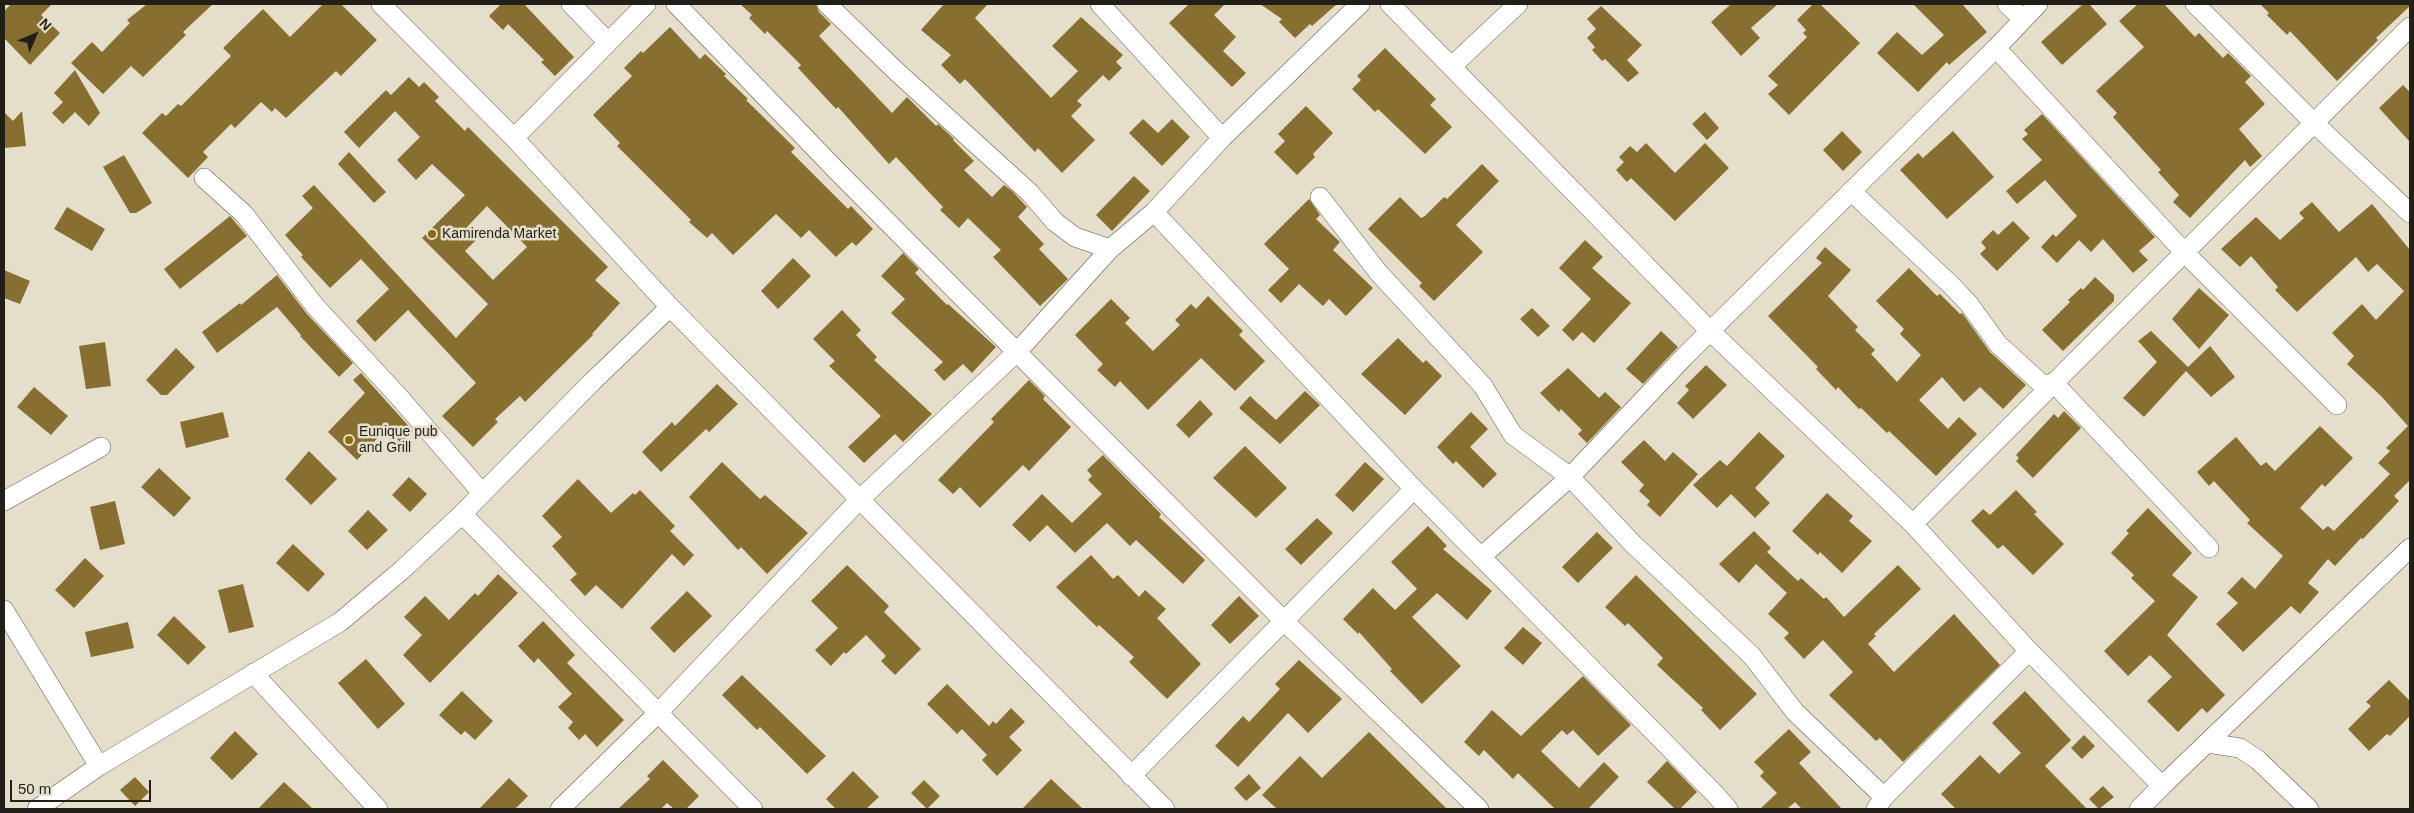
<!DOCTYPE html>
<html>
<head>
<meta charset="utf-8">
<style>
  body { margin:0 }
  #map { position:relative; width:2414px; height:813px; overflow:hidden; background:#e5decb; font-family:Arial,sans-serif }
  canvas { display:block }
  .frame { position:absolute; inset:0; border:5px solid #211f18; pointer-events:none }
  .north { position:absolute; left:10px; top:10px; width:50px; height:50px; -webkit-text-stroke:4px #e5decb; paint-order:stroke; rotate:45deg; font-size:14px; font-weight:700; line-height:20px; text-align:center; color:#211f18 }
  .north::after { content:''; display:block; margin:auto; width:18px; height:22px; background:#211f18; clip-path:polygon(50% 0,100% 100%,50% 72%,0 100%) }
  .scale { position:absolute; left:10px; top:780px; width:141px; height:22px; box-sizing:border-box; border:2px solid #211f18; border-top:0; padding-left:6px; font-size:15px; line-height:18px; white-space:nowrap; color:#211f18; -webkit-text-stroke:4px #e5decb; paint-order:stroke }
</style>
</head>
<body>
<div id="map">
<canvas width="2414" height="813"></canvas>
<div class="frame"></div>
<div class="north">N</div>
<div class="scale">50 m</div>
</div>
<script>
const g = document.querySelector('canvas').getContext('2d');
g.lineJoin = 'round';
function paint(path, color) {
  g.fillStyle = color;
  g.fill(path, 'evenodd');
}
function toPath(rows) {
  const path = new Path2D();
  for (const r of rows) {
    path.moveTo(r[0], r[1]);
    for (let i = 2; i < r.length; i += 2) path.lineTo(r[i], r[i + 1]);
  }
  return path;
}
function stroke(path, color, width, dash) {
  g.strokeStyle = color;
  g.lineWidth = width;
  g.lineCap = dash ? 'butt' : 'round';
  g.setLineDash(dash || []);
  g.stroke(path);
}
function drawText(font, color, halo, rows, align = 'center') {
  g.font = font + ' Arial,sans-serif';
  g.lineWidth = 5;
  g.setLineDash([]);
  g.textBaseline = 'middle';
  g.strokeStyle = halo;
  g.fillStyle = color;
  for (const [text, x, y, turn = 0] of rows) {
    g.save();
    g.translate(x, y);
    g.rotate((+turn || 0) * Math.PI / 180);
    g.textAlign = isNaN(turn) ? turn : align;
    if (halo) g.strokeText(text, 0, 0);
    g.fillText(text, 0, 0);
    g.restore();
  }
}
const building = toPath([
  [11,4,52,4,41,15,60,33,30,65,4,38,4,11],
  [147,4,213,4,183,32,186,35,143,77,131,66,103,94,71,63,92,42,102,52,130,23,127,20],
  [323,4,341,4,377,40,341,76,336,71,286,118,275,108,272,112,261,102,235,128,231,124,203,152,208,157,188,178,142,133,162,113,166,116,178,104,181,106,231,56,223,48,263,9,290,37],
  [501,4,524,4,574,57,555,76,541,62,544,60,508,24,503,30,489,16],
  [740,4,816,4,819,12,831,24,819,36,892,113,907,97,936,126,938,124,954,139,953,140,974,161,964,170,992,197,1004,185,1012,191,1027,207,1018,217,1044,244,1039,249,1068,279,1040,306,993,257,1001,250,968,218,959,228,940,210,943,207,896,157,889,164,838,107,836,109,798,68,801,65,767,31,765,34,749,18,752,15],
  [944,4,988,4,975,18,1051,98,1078,71,1052,46,1081,17,1123,55,1116,62,1122,68,1109,81,1103,75,1077,101,1082,105,1071,116,1095,140,1062,173,1038,148,1035,152,965,79,960,84,941,65,951,55,921,30],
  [1189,4,1225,4,1214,15,1236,37,1223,51,1246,73,1232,87,1169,23],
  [1260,4,1337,4,1312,26,1310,24,1295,38,1279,22,1282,19],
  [1731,4,1778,4,1751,28,1760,38,1741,56,1711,22],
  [1813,4,1820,4,1860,43,1789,115,1768,94,1778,85,1768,76,1807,37,1803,33,1806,30,1797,20],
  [1913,4,1962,4,1987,32,1949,65,1947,62,1918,92,1877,53,1897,32,1922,55,1944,35],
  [2083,4,2089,4,2107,24,2062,65,2041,42],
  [2138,4,2164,4,2195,37,2199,33,2223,58,2228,53,2251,76,2245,82,2265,104,2239,129,2262,156,2250,167,2245,160,2190,218,2173,202,2179,195,2158,172,2161,170,2113,117,2117,113,2096,91,2144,47,2119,21],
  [2260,4,2410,4,2410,6,2376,38,2378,40,2337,81,2290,31,2287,35,2267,15,2269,13],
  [1601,6,1642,45,1627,60,1639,73,1628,82,1605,59,1602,61,1592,50,1595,47,1587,38,1596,29,1587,19],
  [670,27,700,59,705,54,726,74,724,76,748,99,746,100,795,148,791,152,848,209,851,206,873,229,856,246,852,242,836,257,809,230,801,238,776,214,733,255,712,233,707,238,689,222,691,220,617,146,620,143,593,115,632,76,624,68,641,51,643,53],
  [1385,48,1436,99,1430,105,1452,127,1425,154,1378,109,1375,112,1352,89,1361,80,1357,76],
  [75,70,100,113,89,126,75,112,63,124,52,113,63,102,54,93],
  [409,77,419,87,424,82,439,97,435,101,465,131,468,127,608,267,595,280,620,303,592,334,593,335,525,402,520,396,495,419,498,422,473,447,442,416,476,383,408,310,375,342,356,321,389,289,361,259,330,288,301,257,303,255,285,235,313,208,302,196,314,185,456,338,488,304,422,238,465,195,432,164,416,180,397,160,420,137,395,111,359,148,344,132,386,90,391,95],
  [487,206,527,247,493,280,465,251,478,238,467,227],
  [2403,85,2410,92,2410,142,2379,108],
  [1306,106,1333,133,1313,154,1315,157,1297,175,1274,152,1285,141,1278,134],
  [22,111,26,146,4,148,4,112,13,121],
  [1705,112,1719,128,1707,140,1692,124],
  [2042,114,2155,237,2139,251,2148,260,2133,273,2103,239,2091,252,2079,240,2057,263,2041,247,2053,234,2056,237,2077,216,2045,180,2017,204,2006,191,2042,160,2022,139,2028,134,2024,130],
  [1143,119,1158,133,1172,119,1190,137,1162,166,1129,133],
  [1842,131,1862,152,1843,171,1823,150],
  [1953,131,1994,177,1947,219,1900,170,1918,153,1923,158],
  [1646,143,1675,173,1705,143,1729,168,1675,221,1631,178,1627,182,1616,170,1624,162,1619,157,1630,146,1637,152],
  [349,152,386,192,374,203,338,164],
  [124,155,152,203,136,213,130,213,103,167],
  [1482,164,1499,181,1456,225,1483,252,1434,301,1419,286,1422,283,1368,229,1400,197,1421,218,1425,216,1444,197,1447,199],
  [1134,176,1150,191,1112,231,1096,215],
  [1309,199,1320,215,1316,219,1340,242,1333,250,1373,288,1346,316,1329,299,1323,306,1299,284,1281,303,1268,290,1289,269,1264,244],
  [2312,202,2339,232,2372,204,2410,250,2410,480,2394,496,2399,501,2363,539,2361,538,2335,566,2328,559,2308,583,2319,592,2300,614,2291,606,2243,652,2216,624,2238,603,2227,593,2242,577,2255,589,2283,556,2247,523,2250,520,2214,481,2209,486,2197,472,2236,437,2261,466,2266,462,2275,471,2320,426,2353,458,2325,487,2322,484,2300,508,2323,530,2328,526,2334,531,2390,474,2378,463,2390,451,2386,448,2408,426,2381,396,2347,364,2354,356,2332,333,2362,304,2376,320,2404,291,2377,264,2368,272,2356,257,2297,312,2275,290,2278,287,2251,256,2240,267,2221,249,2256,217,2280,240,2304,218,2299,213],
  [67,207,105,229,92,251,54,229],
  [230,216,247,236,180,289,164,269],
  [2013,221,2030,238,1997,271,1980,254,1986,248,1981,242,1993,230,1998,235],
  [1585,240,1603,257,1592,268,1631,303,1594,343,1582,332,1573,341,1562,330,1591,299,1559,268],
  [1825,247,1851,270,1828,296,1858,327,1855,330,1875,350,1871,354,1897,382,1921,355,1900,334,1904,329,1876,301,1909,268,1937,296,1940,294,1960,314,1962,313,1990,352,2026,385,2003,409,1980,387,1964,402,1942,377,1919,400,1948,429,1959,417,1977,434,1936,476,1889,431,1887,433,1861,408,1859,409,1838,387,1836,390,1816,369,1818,367,1768,316,1822,263,1816,258],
  [903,253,919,269,915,273,947,305,948,304,996,347,972,373,963,364,944,381,934,370,943,362,891,313,905,299,881,276],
  [793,258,811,276,778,309,761,291],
  [4,270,30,281,20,304,4,298],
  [277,275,307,314,353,363,339,377,300,336,301,335,277,307,217,353,202,332,240,303,241,305],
  [2095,277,2114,295,2114,301,2063,351,2042,330,2070,302,2068,300,2081,288,2083,290],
  [2199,288,2229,315,2199,349,2172,319],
  [1208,296,1243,331,1239,335,1265,361,1235,391,1201,358,1148,410,1120,381,1115,387,1097,370,1103,364,1075,335,1111,299,1130,318,1125,323,1153,351,1180,325,1175,320,1191,304,1196,309],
  [1532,308,1550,326,1538,337,1520,319],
  [842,310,861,330,856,335,877,357,874,360,932,414,903,442,895,434,864,463,848,447,881,416,829,366,835,361,813,339],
  [1661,331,1678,347,1643,384,1626,369],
  [2151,331,2188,367,2210,346,2235,377,2211,397,2186,371,2144,417,2123,398,2157,362,2138,341],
  [1398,338,1423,363,1426,360,1442,376,1405,415,1361,374],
  [105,342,111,386,86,389,79,346],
  [176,348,195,367,167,395,161,395,146,380],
  [1706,365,1727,385,1693,419,1677,403,1689,390,1685,386],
  [1568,368,1599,398,1605,392,1621,407,1587,443,1578,434,1582,430,1561,409,1559,412,1540,393],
  [361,373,413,431,401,443,387,428,357,460,328,432,365,393,353,380],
  [1029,380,1045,396,1043,399,1071,427,1029,471,1023,465,980,508,960,487,953,494,938,480,994,422,991,419],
  [717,384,738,404,709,432,706,429,661,472,642,452,672,422,675,426],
  [34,387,68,416,51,435,17,407],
  [1305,391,1320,405,1280,444,1239,408,1250,396,1276,420],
  [1200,400,1213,414,1189,438,1176,425],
  [2064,411,2081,428,2033,478,2016,461,2019,458,2016,455,2054,414,2058,418],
  [223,412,229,437,186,448,180,422],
  [1471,412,1488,429,1470,447,1497,474,1483,488,1456,461,1453,464,1437,447],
  [1759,432,1785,456,1755,488,1770,503,1755,518,1731,494,1717,508,1693,485,1720,460,1727,466],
  [1644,440,1665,461,1673,452,1698,474,1660,517,1647,505,1650,501,1639,491,1644,485,1621,462],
  [1245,446,1287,488,1256,518,1213,478],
  [309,451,337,479,311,505,285,479],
  [1103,455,1161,514,1159,517,1205,560,1183,584,1136,540,1130,546,1107,523,1075,553,1047,525,1030,542,1012,525,1042,494,1072,523,1102,494,1088,480,1092,476,1087,470],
  [722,462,760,499,765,495,808,533,767,574,741,547,738,550,689,497],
  [1365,462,1384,479,1353,512,1335,495],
  [159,468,191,498,174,517,141,487],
  [409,477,427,494,410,512,392,495],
  [578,479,611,513,633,493,635,495,640,490,675,526,670,531,694,555,684,566,672,554,622,609,596,585,585,596,570,580,577,574,552,546,562,537,542,516],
  [2016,490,2037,512,2034,514,2064,544,2033,575,2003,545,1998,549,1971,521,1983,509,1990,515],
  [1827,493,1853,516,1849,521,1872,541,1842,573,1820,552,1818,555,1792,531],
  [115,501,125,544,100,550,90,507],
  [2148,508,2192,553,2172,575,2198,597,2167,635,2225,695,2207,713,2202,708,2178,732,2147,701,2172,677,2150,655,2128,676,2104,651,2155,601,2131,578,2134,575,2111,553,2129,533,2126,531],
  [368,510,388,530,367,550,348,531],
  [1317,518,1333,533,1301,565,1285,549],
  [1428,526,1447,546,1443,549,1492,591,1467,620,1437,593,1412,617,1461,666,1422,704,1390,671,1392,669,1359,632,1358,634,1343,619,1373,588,1395,610,1417,589,1391,562],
  [1754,531,1771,548,1767,552,1798,581,1801,578,1824,599,1826,597,1844,617,1898,565,1921,589,1874,634,1876,636,1868,644,1894,672,1954,614,2000,665,1903,762,1880,738,1876,741,1829,695,1853,672,1823,640,1804,659,1784,638,1789,633,1768,614,1787,593,1756,564,1739,583,1719,564],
  [1597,532,1613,548,1578,583,1562,567],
  [293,544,325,574,308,592,276,563],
  [1091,555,1113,579,1118,575,1139,597,1145,590,1166,609,1157,618,1201,664,1167,699,1129,662,1134,657,1099,625,1097,627,1056,587],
  [85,558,104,576,74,608,55,590],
  [847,565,889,606,884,612,921,649,895,675,881,661,886,656,866,635,846,654,844,652,831,666,815,650,838,628,811,601],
  [498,574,518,593,430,683,403,655,422,635,404,617,425,596,449,620,475,593,478,596],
  [1636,575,1757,694,1720,730,1701,710,1703,708,1657,665,1663,658,1628,623,1625,626,1605,607],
  [243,584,254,627,229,633,218,590],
  [687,591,712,616,674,653,650,628],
  [1239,596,1259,616,1230,644,1211,625],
  [174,616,206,647,188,665,157,635],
  [543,621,575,655,567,663,624,720,597,747,585,734,579,740,568,728,573,722,558,707,572,694,538,658,534,663,518,646],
  [128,622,134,648,91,657,85,632],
  [1523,627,1542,643,1523,665,1504,648],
  [366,659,405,704,378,729,338,683],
  [1299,660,1342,699,1308,733,1288,713,1238,767,1215,746,1243,716,1249,722,1280,689,1275,684],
  [742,675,826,756,807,774,760,727,757,730,722,695],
  [1583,676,1631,725,1598,756,1573,730,1567,735,1562,730,1541,751,1579,788,1604,762,1619,777,1588,809,1555,809,1518,773,1513,779,1484,750,1479,756,1464,742,1492,710,1521,736],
  [2389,680,2410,701,2410,716,2390,736,2387,734,2369,751,2348,729,2371,706,2366,702],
  [947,684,989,726,993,721,996,724,1011,708,1025,722,1009,737,1022,750,997,776,982,760,987,755,962,729,957,734,927,704],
  [462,691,493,721,475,740,465,731,461,735,439,715],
  [2025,691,2071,740,2045,766,2087,809,1956,809,1941,794,1980,755,1999,774,2021,753,1992,723],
  [1789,729,1811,752,1799,763,1842,809,1802,809,1795,802,1787,809,1760,809,1777,793,1760,776,1764,772,1754,762],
  [235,731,258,754,232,780,210,758],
  [1369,732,1447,809,1277,809,1262,795,1300,756,1322,778],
  [2084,735,2095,746,2082,759,2071,748],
  [663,760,699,796,686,809,674,809,667,803,661,809,618,809,650,779,647,776],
  [1667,761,1697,792,1680,809,1675,809,1647,782],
  [853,771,879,797,866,809,836,809,826,799],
  [1249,774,1261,788,1246,801,1234,788],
  [135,777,149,792,135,806,120,790],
  [509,778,528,796,515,809,479,809],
  [1051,779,1083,809,1022,809],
  [924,780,940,796,927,809,911,793],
  [284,782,313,809,258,809],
  [2103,786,2114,797,2099,809,2089,799]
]);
const minor = toPath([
  [381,4,514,138,670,307,1165,809],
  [571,4,608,42],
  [676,4,838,172,1285,622,1479,809],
  [827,4,896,71,1030,193,1055,222,1075,237,1110,249],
  [1100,4,1222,138],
  [1390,4,1711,332,1913,524,2029,651,2162,786,2410,548],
  [2007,4,2023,19],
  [2195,4,2314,123,2410,213],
  [1996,48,2184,252,2337,405],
  [1452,66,1518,4],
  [514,138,646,4],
  [204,178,244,214,315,306,400,398,482,493],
  [1851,191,1952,286,1969,304,1998,344,2046,388],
  [1320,197,1378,272,1483,386,1513,435,1570,477,1633,544,1752,656,1795,712,1884,797],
  [1154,212,1414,489,1715,794,1728,809],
  [2053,382,2209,548],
  [4,501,101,447],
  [462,514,753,809],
  [1913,524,2410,27],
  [1481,557,1570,477,1684,357,1996,48,2038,4],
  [4,610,99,766],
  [253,673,378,809],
  [2207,743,2240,748,2258,760,2309,809],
  [1131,776,1414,489],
  [37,809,99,766,340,622,402,570,462,514,593,381,670,307],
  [560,809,657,714,859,500,1018,351,1110,249,1154,212,1222,138,1360,4],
  [1876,809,1884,797,2029,651],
  [2139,809,2162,786]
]);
const markers = [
  [432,234,5,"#8a6c0c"],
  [349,440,5,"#8a6c0c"]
];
const poiNames = [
  ["Kamirenda Market",442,234],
  ["Eunique pub",359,432],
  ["and Grill",359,448]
];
paint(building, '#866f31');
stroke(minor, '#5d5747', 20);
stroke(minor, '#fff', 19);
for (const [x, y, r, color] of markers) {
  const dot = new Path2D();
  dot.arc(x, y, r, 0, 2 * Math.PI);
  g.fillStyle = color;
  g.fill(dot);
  stroke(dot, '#e5decb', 2);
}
drawText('14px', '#211f18', '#e5decb', poiNames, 'left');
</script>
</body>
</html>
